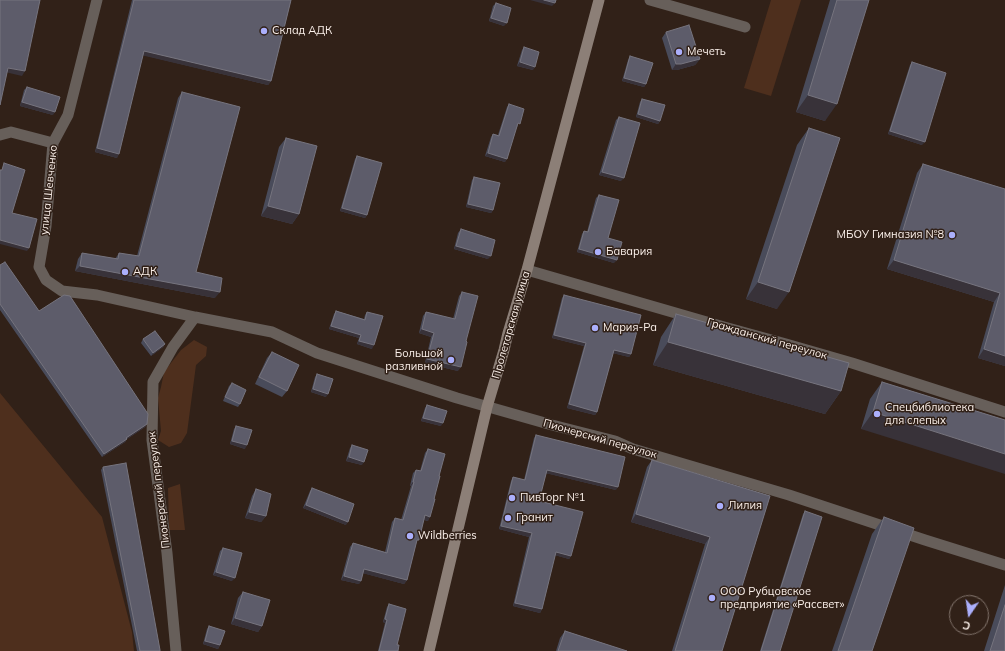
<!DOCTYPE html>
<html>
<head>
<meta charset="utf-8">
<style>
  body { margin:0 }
  #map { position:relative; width:1005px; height:651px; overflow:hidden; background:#312118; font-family:Mulish,sans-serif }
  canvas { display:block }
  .north { position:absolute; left:949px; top:595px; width:40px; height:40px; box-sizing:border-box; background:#312118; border:1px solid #82746c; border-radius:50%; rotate:193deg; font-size:11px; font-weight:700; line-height:16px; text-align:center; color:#fcf1eb }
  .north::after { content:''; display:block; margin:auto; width:14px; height:18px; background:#abaffb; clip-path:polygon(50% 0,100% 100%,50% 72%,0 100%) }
</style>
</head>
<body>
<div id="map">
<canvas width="1005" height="651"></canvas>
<div class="north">С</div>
</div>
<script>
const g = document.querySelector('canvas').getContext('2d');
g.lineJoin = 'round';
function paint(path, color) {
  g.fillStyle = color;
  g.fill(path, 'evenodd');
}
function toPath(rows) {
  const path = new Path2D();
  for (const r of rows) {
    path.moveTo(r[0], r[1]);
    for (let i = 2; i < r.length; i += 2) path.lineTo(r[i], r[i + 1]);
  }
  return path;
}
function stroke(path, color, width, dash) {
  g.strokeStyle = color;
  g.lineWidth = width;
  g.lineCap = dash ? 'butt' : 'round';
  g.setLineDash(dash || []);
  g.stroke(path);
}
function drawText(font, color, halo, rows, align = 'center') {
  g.font = font + ' Mulish,sans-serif';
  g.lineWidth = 3;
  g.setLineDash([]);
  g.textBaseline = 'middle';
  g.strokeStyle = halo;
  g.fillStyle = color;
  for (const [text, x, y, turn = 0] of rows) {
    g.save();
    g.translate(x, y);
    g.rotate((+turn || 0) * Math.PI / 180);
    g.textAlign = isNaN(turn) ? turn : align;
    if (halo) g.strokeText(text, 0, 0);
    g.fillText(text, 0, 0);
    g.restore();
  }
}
const green = toPath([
  [771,0,801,0,771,96,744,88],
  [194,340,207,347,206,356,196,365,187,433,181,443,169,447,158,440,161,431,158,398,161,387,164,372,181,350],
  [0,393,102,517,132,632,134,651,0,651],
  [180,484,185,530,169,530,168,488]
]);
const minor = toPath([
  [97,0,68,115,53,143,46,226,39,267,46,280,62,291,97,295,195,317,272,332,317,353,457,398,552,425,615,441,633,449,789,495,925,540,1005,565],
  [650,0,745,27],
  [0,135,11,132,53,143],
  [176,651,167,553,152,440,153,382,173,347,195,317]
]);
const tertiary = toPath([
  [527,270,724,327,786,344,852,363,1005,412]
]);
const secondary = toPath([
  [429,651,487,407,504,350,508,333,527,270,599,0]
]);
const wall = toPath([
  [132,0,291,0,271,81,268,85,143,55,117,158,95,152],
  [830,0,869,0,825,121,796,112],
  [496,3,504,26,489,21,493,6],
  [666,32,700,59,695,65,677,70,672,70,662,38],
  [524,47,533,70,517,66,522,50],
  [630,56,646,84,644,87,622,81,628,60],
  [912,62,922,145,888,134,910,65],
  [27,87,53,115,20,106,24,90],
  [182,92,196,272,215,298,75,271,78,259,82,253,115,259,119,253,137,256,178,98],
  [642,99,660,121,658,124,636,117,640,102],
  [509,104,518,127,517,126,505,162,485,156,491,137,493,134,498,135,507,107],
  [619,117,621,181,599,175,616,120],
  [809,128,777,309,746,299,797,145],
  [286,138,299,214,292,224,261,216,279,147],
  [357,156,367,215,365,218,340,211,355,159],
  [923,164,1005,189,1005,366,978,358,994,302,887,269,917,173],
  [474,177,493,210,491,213,466,207,472,180],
  [599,195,608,238,614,263,577,252,582,234,584,231,587,232,596,198],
  [461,229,488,259,454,249,458,233],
  [0,265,39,311,147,424,145,427,127,439,125,442,102,457,0,310],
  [462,292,458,371,425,363,431,337,419,333,423,316,426,312,453,319,459,296],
  [564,295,631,354,629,357,613,353,597,412,595,415,567,408,584,346,552,338,562,298],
  [336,311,364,319,365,315,367,312,372,349,357,344,359,338,329,329,334,314],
  [676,314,841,391,825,414,653,365,661,337],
  [143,339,165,344,163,347,151,356,141,343],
  [272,352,287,391,282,397,255,384,267,358],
  [317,374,326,397,311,392,315,377],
  [882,382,1005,420,861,429,870,399],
  [232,383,240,404,238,407,223,401,229,386],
  [427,405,441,426,421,421,425,408],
  [236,426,245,449,230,444,234,429],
  [536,435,616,490,546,473,539,501,571,556,569,559,555,555,542,609,540,613,513,606,529,537,499,529,511,481,513,477,524,480,534,438],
  [352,445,362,465,346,461,350,448],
  [428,449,439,476,428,521,424,520,416,544,407,580,404,584,363,573,359,584,341,580,350,547,353,543,385,552,392,522,395,518,401,520,411,486,410,486,413,473,416,470,420,471,425,453],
  [652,460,770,496,722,651,672,651,705,544,631,522,647,467],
  [103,467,160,651,137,651,101,470],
  [312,488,346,525,303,508,310,491],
  [256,489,266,516,261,522,245,518,252,496],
  [805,511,780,651,760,651,803,514],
  [884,517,872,651,832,651,872,534],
  [223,548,232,581,213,575,220,551],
  [1005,585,1005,651,984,651],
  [243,592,262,626,258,632,231,624,238,598],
  [389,604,398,651,378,651,385,623,383,622,387,607],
  [209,626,220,645,218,649,203,644,207,629],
  [565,631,627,651,556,651,560,638]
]);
const shadedWall = toPath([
  [530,0,544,0,555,3,552,6],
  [491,18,507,23,504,26,489,21],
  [144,51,271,81,268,85,141,55],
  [700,59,695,65,677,70,672,70,676,64],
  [520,62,535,67,533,70,517,66],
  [8,68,25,71,22,76,5,72],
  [624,78,646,84,644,87,622,81],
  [808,95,837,104,825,121,796,112],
  [22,102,55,112,53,115,20,106],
  [638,114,660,121,658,124,636,117],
  [890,131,925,142,922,145,888,134],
  [97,148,119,154,117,158,95,152],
  [488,153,507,159,505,162,485,156],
  [602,172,624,178,621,181,599,175],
  [468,204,493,210,491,213,466,207],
  [268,206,299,214,292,224,261,216],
  [342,208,367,215,365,218,340,211],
  [0,240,29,248,27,251,0,244],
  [456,246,491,256,488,259,454,249],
  [579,249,617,260,614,263,577,252],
  [894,260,1000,293,994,302,887,269],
  [80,266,220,292,215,298,75,271],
  [758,282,789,292,777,309,746,299],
  [331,326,361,335,359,338,329,329],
  [422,329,434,333,431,337,419,333],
  [554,335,586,343,584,346,552,338],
  [359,341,374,345,372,349,357,344],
  [668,342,841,391,825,414,653,365],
  [165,344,163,347,151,356,153,353],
  [984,349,1005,356,1005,366,978,358],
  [614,350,631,354,629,357,612,353],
  [427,359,461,367,458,371,425,363],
  [313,389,328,394,326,397,311,392],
  [569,404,597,412,595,415,567,408],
  [873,412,1005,454,1005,474,861,429],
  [423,418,443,423,441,426,421,421],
  [147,424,145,427,127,439,125,442,102,457,104,454,126,438],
  [232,441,247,445,245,449,230,444],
  [349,457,364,462,362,465,346,461],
  [547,470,618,487,616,490,545,473],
  [413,482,414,482,411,486,410,486],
  [306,505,348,522,346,525,303,508],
  [249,512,266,516,261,522,245,518],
  [636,514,710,537,705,544,631,522],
  [425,515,430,517,428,521,422,519],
  [501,526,532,533,529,537,499,529],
  [556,552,571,556,569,559,554,555],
  [364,569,407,580,404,584,362,573],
  [216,572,235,578,232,581,213,575],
  [344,576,361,581,359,584,341,580],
  [515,603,542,609,540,613,513,606],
  [235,618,262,626,258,632,231,624],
  [385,619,387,620,385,623,383,622],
  [205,641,220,645,218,649,203,644]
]);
const building = toPath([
  [0,0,40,0,25,71,8,68,0,105,0,0],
  [134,0,291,0,271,81,144,51,119,154,97,148,134,0],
  [544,0,556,0,555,3,544,0],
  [837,0,869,0,837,104,808,95,837,0],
  [496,3,511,8,507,23,491,18,496,3],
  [689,25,700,59,681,64,676,64,666,32,689,25],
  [524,47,539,52,535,67,520,62,524,47],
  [630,56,653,63,646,84,624,78,630,56],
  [912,62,946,73,925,142,890,131,912,62],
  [27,87,60,97,55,112,22,102,27,87],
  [182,92,240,107,196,272,222,278,220,292,80,266,82,253,118,259,119,253,139,256,182,92],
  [642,99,665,105,660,121,638,114,642,99],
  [509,104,524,109,520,124,518,123,507,159,488,153,493,134,499,136,509,104],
  [619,117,640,123,624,178,602,172,619,117],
  [809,128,840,138,789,292,758,282,809,128],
  [286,138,317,146,299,214,268,206,286,138],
  [357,156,382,163,367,215,342,208,357,156],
  [4,163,25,170,12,213,37,219,29,248,0,240,0,170,2,170,4,163],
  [923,164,1005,189,1005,356,984,349,1000,293,894,260,923,164],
  [474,177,500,183,493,210,468,204,474,177],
  [599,195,619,200,608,238,622,242,617,260,579,249,584,231,588,232,599,195],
  [461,229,495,240,491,256,456,246,461,229],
  [5,262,39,311,64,295,70,296,148,414,147,424,126,438,127,439,104,454,0,304,0,265,5,262],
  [462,292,478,296,466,341,467,342,461,367,427,359,434,333,422,329,426,312,455,319,462,292],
  [564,295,641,315,631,354,614,350,597,412,569,404,586,343,554,335,564,295],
  [336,311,365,320,367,312,383,316,374,345,359,341,361,335,331,326,336,311],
  [676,314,849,363,841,391,668,342,676,314],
  [155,331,165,344,153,353,143,339,155,331],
  [272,352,299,365,287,391,259,377,272,352],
  [317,374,333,379,328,394,313,389,317,374],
  [882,382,1005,420,1005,454,873,412,882,382],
  [232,383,246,390,240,404,225,397,232,383],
  [427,405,447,411,443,423,423,418,427,405],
  [236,426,252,430,247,445,232,441,236,426],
  [536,435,625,457,618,487,547,470,539,501,583,512,571,556,556,552,542,609,515,603,532,533,501,526,513,477,525,480,536,435],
  [352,445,368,450,364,462,349,457,352,445],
  [428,449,445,454,439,476,440,476,434,499,435,499,430,517,425,515,419,540,417,540,407,580,364,569,361,581,344,576,353,543,387,553,395,518,403,520,414,482,413,482,416,470,421,471,428,449],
  [652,460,770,496,722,651,675,651,710,537,636,514,652,460],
  [126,463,160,650,160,651,140,651,103,467,126,463],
  [312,488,354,504,348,522,306,505,312,488],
  [256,489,271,494,266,516,249,512,256,489],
  [805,511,822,517,780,651,761,651,805,511],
  [884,517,914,528,872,651,838,651,884,517],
  [223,548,242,553,235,578,216,572,223,548],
  [243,592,270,600,262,626,235,618,243,592],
  [389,604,406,609,397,645,399,645,398,651,379,651,387,620,385,619,389,604],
  [1005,605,1005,651,990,651,1005,605],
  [209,626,225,631,220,645,205,641,209,626],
  [565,631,627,651,558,651,565,631]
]);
const markers = [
  [264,31,4,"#abaffb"],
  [679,52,4,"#abaffb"],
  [952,235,4,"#abaffb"],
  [598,252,4,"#abaffb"],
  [125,272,4,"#abaffb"],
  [595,328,4,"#abaffb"],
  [451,360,4,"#abaffb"],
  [877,414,4,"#abaffb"],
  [512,498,4,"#abaffb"],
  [720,506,4,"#abaffb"],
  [508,518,4,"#abaffb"],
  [410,536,4,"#abaffb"],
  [712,598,4,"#abaffb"]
];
const poiNames = [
  ["Склад АДК",272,31],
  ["Мечеть",687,52],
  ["МБОУ Гимназия №8",944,235,"right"],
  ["Бавария",606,252],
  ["АДК",133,272],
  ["Мария-Ра",603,328],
  ["Большой",443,354,"right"],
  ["разливной",443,367,"right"],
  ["Спецбиблиотека",885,408],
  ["для слепых",885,421],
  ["ПивТорг №1",520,498],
  ["Лилия",728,506],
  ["Гранит",516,518],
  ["Wildberries",418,536],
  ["ООО Рубцовское",720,592],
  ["предприятие «Рассвет»",720,605]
];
const streetNames = [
  ["улица Шевченко",49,190,-84],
  ["Пролетарская улица",511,325,-74],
  ["Гражданский переулок",767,339,16],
  ["Пионерский переулок",600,439,16],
  ["Пионерский переулок",159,490,-97]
];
paint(green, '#4e2f1d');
stroke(minor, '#675f5a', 11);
stroke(tertiary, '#675f5a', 11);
stroke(secondary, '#8c7f77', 11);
paint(wall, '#494b5a');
paint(shadedWall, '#383239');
paint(building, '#5d5c6a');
stroke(building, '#76747e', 1);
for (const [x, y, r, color] of markers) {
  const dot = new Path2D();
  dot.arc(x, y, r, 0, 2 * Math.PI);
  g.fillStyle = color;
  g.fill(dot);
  stroke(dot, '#312118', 1.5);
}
drawText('11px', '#fcf1eb', '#312118', poiNames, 'left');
drawText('11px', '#fcf1eb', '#312118', streetNames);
</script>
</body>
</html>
